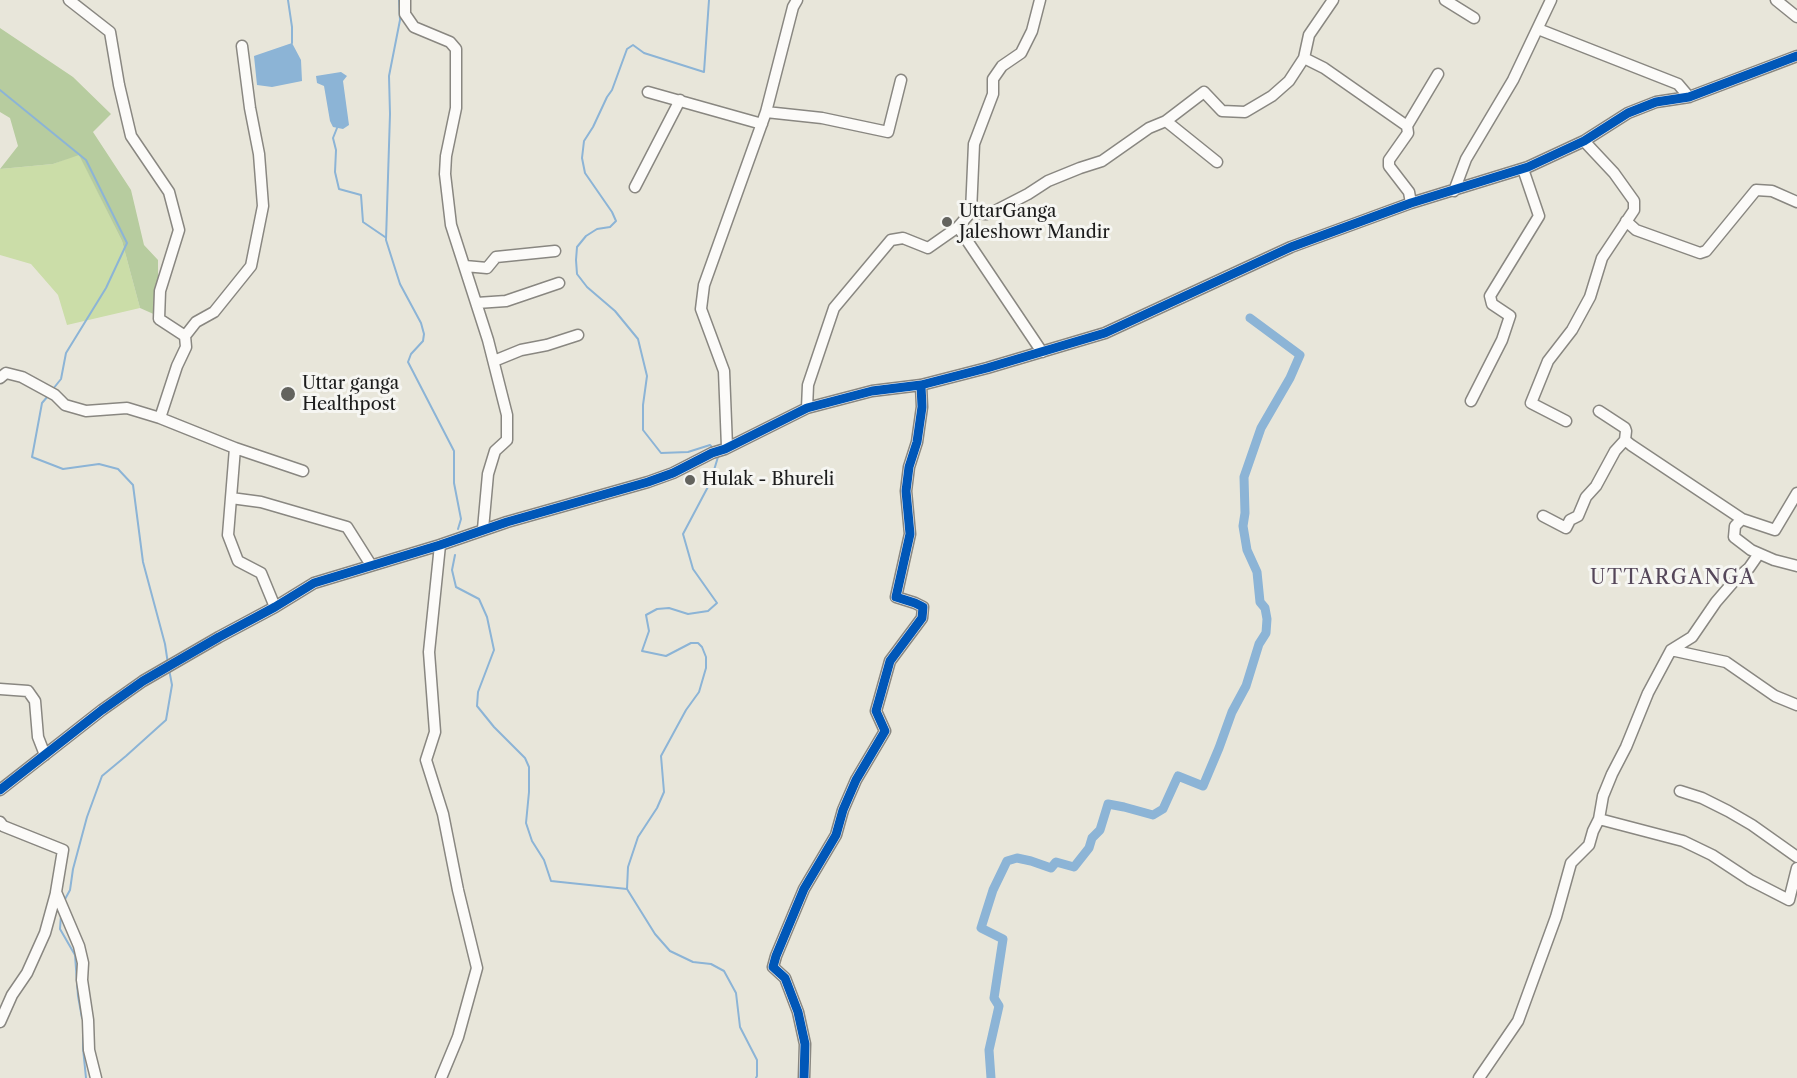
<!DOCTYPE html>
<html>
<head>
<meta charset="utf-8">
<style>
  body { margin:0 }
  canvas { display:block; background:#e8e6da }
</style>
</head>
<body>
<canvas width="1797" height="1078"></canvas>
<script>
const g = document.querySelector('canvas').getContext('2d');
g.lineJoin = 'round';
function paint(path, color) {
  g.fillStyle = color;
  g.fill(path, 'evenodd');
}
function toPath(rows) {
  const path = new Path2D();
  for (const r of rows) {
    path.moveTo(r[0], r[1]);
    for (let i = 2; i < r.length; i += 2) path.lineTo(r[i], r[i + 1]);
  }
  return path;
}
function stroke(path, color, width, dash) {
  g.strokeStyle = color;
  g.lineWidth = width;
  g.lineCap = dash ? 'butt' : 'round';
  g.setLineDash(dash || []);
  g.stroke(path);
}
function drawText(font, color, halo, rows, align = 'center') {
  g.font = font + ' "Libre Caslon Text",serif';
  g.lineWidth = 6;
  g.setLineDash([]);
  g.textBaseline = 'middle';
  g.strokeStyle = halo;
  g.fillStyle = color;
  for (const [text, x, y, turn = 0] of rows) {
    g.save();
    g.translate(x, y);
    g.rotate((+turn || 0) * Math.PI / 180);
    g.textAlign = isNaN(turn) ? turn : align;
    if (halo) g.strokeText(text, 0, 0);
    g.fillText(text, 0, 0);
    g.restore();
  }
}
const green = toPath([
  [79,154,122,241,140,308,67,325,58,295,31,264,0,255,0,169,53,164]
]);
const forest = toPath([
  [0,28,73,77,111,114,93,132,131,190,144,245,158,260,158,316,140,308,122,241,79,155,53,164,0,169,18,146,10,118,0,112]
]);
const water = toPath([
  [292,43,301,60,302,81,272,87,257,85,254,56],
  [341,72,347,76,343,81,349,125,343,129,333,127,330,121,324,86,317,83,316,76]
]);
const stream = toPath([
  [288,0,292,27,292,43],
  [399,0,400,20,389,76,390,114,386,240,400,284,421,323,424,334,423,341,411,354,408,362,454,451,454,483,461,519,458,529],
  [709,0,704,72,644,53,633,45,627,49,612,90,607,97,593,127,584,141,582,158,585,173,612,212,616,221,610,227,597,229,586,236,577,247,576,260,577,274,587,287,615,311,638,339,647,376,643,405,643,430,661,453,688,452,710,445,714,449],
  [0,90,86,160,127,243,106,288,66,353,61,379,53,389],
  [337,128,333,138,336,150,335,172,339,189,361,195,363,222,385,237],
  [48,396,42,403,32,457,63,469,99,464,118,469,133,485,143,562,165,644,168,664],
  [717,454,718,457,710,483,683,534,693,569,717,603,708,611,688,614,669,608,657,609,646,615,649,631,642,651,666,656,691,643,698,643,702,647,706,657,706,668,699,692,686,710,661,756,664,792,657,808,638,837,628,867,627,889,655,934,670,951,693,962,711,964,724,971,736,993,740,1027,757,1060,757,1076,756,1078],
  [455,555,452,570,456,587,479,599,487,617,494,650,478,692,477,706,494,727,525,758,529,767,529,792,526,823,532,841,544,860,551,881,627,889],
  [64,901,70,890,73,869,87,817,102,776,126,756,166,720,172,685,169,669],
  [61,915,60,929,75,955,78,996,82,1018],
  [83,1027,83,1048,86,1078]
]);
const canal = toPath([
  [991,1078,989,1050,999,1006,994,998,1003,939,981,928,993,890,1007,861,1017,858,1031,861,1051,868,1056,862,1074,867,1089,848,1092,838,1100,830,1108,804,1124,807,1153,815,1163,809,1178,776,1203,786,1219,748,1232,712,1246,686,1259,644,1266,633,1267,619,1265,608,1260,602,1257,572,1247,550,1243,526,1245,513,1244,477,1261,428,1290,378,1300,355,1250,318]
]);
const street = toPath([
  [69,0,110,32,119,85,131,136,169,192,179,230,160,291,159,319,185,336,186,347,177,366,160,418,235,448,228,535,238,561,261,573,275,607],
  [405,0,405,14,414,27,450,42,456,49,456,108,446,156,445,174,451,225,488,340,507,415,507,440,495,451,488,474,483,529],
  [1445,0,1474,18],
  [1776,0,1797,17],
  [1538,29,1678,84,1689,97],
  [1304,58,1324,68,1407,126,1408,133,1389,160,1389,166,1409,192,1411,203],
  [648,92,762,124],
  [766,112,822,118,888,132,901,80],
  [1166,121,1217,162],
  [1407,126,1438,74],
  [635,187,680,100],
  [1454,191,1466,159,1513,80,1551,0],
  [971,212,974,144,993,94,993,79,1002,66,1021,53,1032,31,1040,0],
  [1626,221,1636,230,1700,253,1706,251,1756,190,1772,191,1797,202],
  [465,266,487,268,496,257,555,251],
  [477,303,506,301,559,283],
  [185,336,196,322,214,312,251,266,263,206,259,154,250,108,242,46],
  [1042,352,958,227,971,212,986,214,995,211,1028,194,1048,181,1080,168,1102,161,1149,128,1166,121,1204,92,1222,111,1245,112,1272,96,1289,81,1304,58,1309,35,1333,0],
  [494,361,521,350,547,345,578,335],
  [0,378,6,373,22,377,55,395,65,405,86,411,127,408,160,418],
  [1471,401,1502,340,1510,316,1492,304,1490,296,1539,216,1523,169],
  [807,408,808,385,834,308,891,240,903,238,928,248,958,227],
  [1599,411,1625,428,1626,431,1625,440,1631,445,1742,519,1735,526,1734,537,1751,550,1774,560,1797,566],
  [1566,421,1531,403,1548,361,1572,330,1590,297,1602,258,1634,210,1634,201,1614,173,1584,141],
  [727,447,724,371,701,309,704,285,766,112,793,7,797,0],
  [235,448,303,471],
  [231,498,261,502,347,527,371,565],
  [1543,516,1566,528,1570,520,1578,516,1586,497,1596,486,1615,451,1625,440],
  [1742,519,1775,530,1797,493],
  [440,545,429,652,435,732,426,760,443,814,458,890,477,968,458,1037,441,1078],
  [1671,650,1726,662,1775,696,1797,705],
  [0,689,28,691,35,701,38,737,45,755],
  [0,790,102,710,143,681,219,637,275,607,314,583,440,545,507,522,648,482,673,473,712,453,725,449,807,408,872,391,921,385,987,368,1105,333,1291,247,1411,203,1528,167,1584,141,1628,113,1656,102,1689,97,1797,56],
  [1680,791,1702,798,1728,811,1752,825,1797,857],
  [1599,819,1683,841,1712,855,1750,880,1789,900,1797,868],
  [0,822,3,826,63,850,56,892,79,946,83,963,82,980,88,1020,89,1050,96,1078],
  [0,1022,12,995,27,973,45,933,56,893],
  [804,1078,805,1044,798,1012,785,978,773,967,776,956,804,889,836,835,843,810,856,780,885,731,876,711,890,661,922,618,923,607,915,603,896,597,910,534,906,491,909,467,917,442,922,407,921,385],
  [1479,1078,1518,1021,1556,917,1571,863,1589,845,1593,831,1599,819,1603,796,1612,774,1626,747,1648,693,1671,650,1692,637,1716,602,1735,580,1749,568,1758,555]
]);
const cycleway = toPath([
  [0,790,102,710,143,681,219,637,275,607,314,583,440,545,507,522,648,482,673,473,712,453,725,449,807,408,872,391,921,385,987,368,1105,333,1291,247,1411,203,1528,167,1584,141,1628,113,1656,102,1689,97,1797,56],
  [804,1078,805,1044,798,1012,785,978,773,967,776,956,804,889,836,835,843,810,856,780,885,731,876,711,890,661,922,618,923,607,915,603,896,597,910,534,906,491,909,467,917,442,922,407,921,385]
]);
const markers = [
  [947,222,6,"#63635e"],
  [288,394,8,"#63635e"],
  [690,480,6,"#63635e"]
];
const poiNames = [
  ["UttarGanga",959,212],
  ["Jaleshowr Mandir",959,233],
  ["Uttar ganga",302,384],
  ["Healthpost",302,405],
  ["Hulak - Bhureli",702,480]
];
const neighbourhoodNames = [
  ["UTTARGANGA",1673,578]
];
paint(green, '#cbdda8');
paint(forest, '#b7cc9f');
paint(water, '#8cb4d6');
stroke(stream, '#8cb4d6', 2);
stroke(canal, '#8cb4d6', 9);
stroke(street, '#898781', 13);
stroke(street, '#fcfbf9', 10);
stroke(cycleway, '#0057b8', 9);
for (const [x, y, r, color] of markers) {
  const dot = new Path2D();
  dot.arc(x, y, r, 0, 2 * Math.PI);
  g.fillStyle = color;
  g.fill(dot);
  stroke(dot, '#f6f6f2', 2);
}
drawText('18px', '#1c1c1c', '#f6f6f2', poiNames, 'left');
g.letterSpacing = '1.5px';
drawText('20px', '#55475a', '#f6f6f2', neighbourhoodNames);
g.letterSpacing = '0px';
</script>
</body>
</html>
